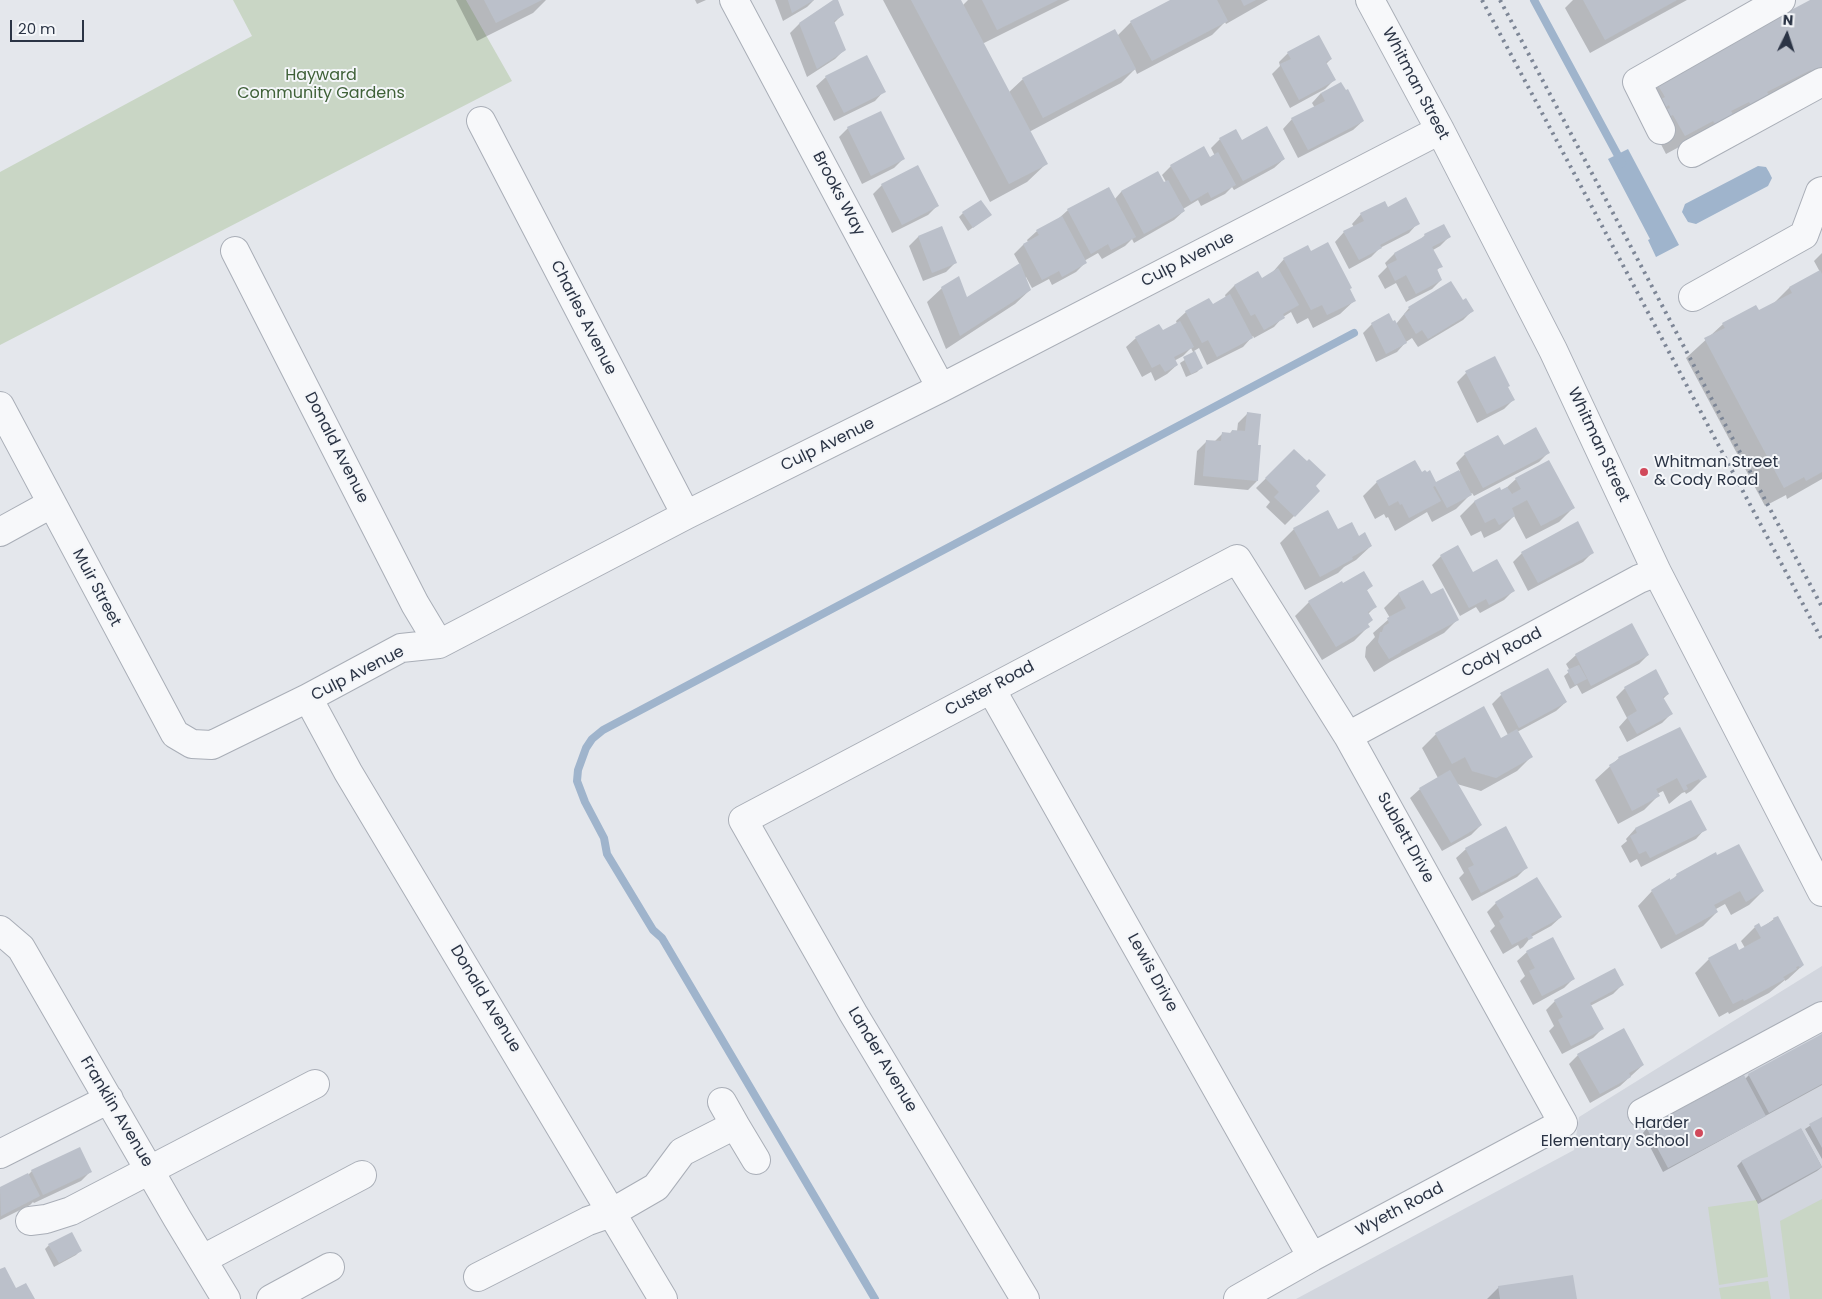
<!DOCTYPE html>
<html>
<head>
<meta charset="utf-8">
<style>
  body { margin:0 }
  #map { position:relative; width:1822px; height:1299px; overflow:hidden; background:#e4e7ec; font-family:Poppins,sans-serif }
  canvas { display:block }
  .north { position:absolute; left:1762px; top:10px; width:50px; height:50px; -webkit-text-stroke:4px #f4f6f9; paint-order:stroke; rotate:4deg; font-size:14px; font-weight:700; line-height:20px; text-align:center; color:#2b3445 }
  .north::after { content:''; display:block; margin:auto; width:18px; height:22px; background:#2b3445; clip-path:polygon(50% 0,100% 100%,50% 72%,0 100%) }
  .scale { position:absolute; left:10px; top:20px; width:74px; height:22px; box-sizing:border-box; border:2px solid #2b3445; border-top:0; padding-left:6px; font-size:15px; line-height:18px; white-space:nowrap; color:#2b3445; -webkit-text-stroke:4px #f4f6f9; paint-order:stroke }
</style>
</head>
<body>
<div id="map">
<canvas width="1822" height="1299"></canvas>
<div class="north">N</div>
<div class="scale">20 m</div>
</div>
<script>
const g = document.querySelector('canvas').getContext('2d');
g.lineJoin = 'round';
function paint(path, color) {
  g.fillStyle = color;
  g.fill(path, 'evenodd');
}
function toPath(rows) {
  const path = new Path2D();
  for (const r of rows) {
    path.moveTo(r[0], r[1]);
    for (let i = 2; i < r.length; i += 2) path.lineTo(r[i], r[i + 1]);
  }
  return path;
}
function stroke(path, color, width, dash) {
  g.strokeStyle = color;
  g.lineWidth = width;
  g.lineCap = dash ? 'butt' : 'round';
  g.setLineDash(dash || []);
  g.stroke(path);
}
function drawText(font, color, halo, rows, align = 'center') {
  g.font = font + ' Poppins,sans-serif';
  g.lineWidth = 4;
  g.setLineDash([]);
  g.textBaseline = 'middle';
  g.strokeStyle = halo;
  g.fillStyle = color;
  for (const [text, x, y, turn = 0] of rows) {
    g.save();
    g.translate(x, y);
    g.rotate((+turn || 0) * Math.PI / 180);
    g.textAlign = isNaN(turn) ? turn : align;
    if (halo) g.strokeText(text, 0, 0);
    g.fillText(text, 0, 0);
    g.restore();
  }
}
const built = toPath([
  [1822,966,1822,1299,1296,1299,1574,1150,1579,1117]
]);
const green = toPath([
  [233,0,466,0,512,81,0,345,0,172,252,36],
  [1822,1199,1822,1299,1790,1299,1780,1221],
  [1757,1200,1768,1277,1719,1285,1708,1207],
  [1768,1281,1771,1299,1721,1299,1719,1288]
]);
const water = toPath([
  [1628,149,1679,245,1656,257,1648,240,1650,239,1608,159],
  [1758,166,1766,167,1769,172,1772,178,1768,186,1696,224,1688,222,1682,212,1685,204]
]);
const shadow = toPath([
  [456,0,546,0,533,13,477,41],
  [695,0,706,0,697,4],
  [775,0,814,0,807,7,783,21],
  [836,0,842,15,834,23,844,50,835,59,807,77,790,33,799,24],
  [883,0,959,0,962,6,968,0,1070,0,982,44,1008,93,1023,79,1117,36,1131,22,1172,0,1268,0,1226,24,1225,22,1212,35,1137,74,1135,69,1121,83,1029,132,1046,164,1027,182,990,202],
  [1573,0,1687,0,1590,53,1565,8],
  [1813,0,1822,0,1822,79,1694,139,1666,154,1650,123,1644,126,1640,120,1646,115,1638,101,1657,83],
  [1288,53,1331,59,1326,64,1335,79,1325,89,1290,108,1272,74,1280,66,1279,62],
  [826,77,884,91,875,101,834,121,816,86],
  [1321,93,1363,121,1353,130,1298,158,1283,129,1292,119,1315,108,1312,103],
  [848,128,903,159,894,168,862,184,839,137],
  [1220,139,1242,142,1284,159,1274,168,1234,190,1232,187,1225,194,1201,206,1198,200,1183,209,1184,211,1174,220,1134,243,1132,239,1125,246,1102,259,1098,253,1084,261,1085,263,1076,272,1052,285,1049,279,1032,288,1026,277,1025,278,1030,290,1015,304,946,349,927,302,942,288,966,299,1020,265,1014,254,1023,245,1028,242,1027,240,1037,231,1058,219,1068,210,1108,188,1114,200,1121,192,1157,173,1163,184,1166,182,1162,175,1171,166,1209,159,1215,156,1211,148],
  [882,185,937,206,928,215,892,233,873,194],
  [1387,208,1418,223,1409,233,1380,248,1371,257,1349,269,1335,242,1344,232,1354,227,1352,224,1361,214],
  [963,213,990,215,968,231,959,217],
  [942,227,955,263,946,272,923,281,909,246,918,237],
  [1425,235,1449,237,1440,246,1433,250,1441,266,1436,271,1441,280,1432,289,1406,302,1396,283,1385,289,1378,276,1387,267,1385,263,1394,254,1419,241],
  [1310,252,1349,290,1355,300,1340,314,1313,328,1308,318,1297,324,1291,312,1283,317,1274,327,1254,338,1253,336,1243,347,1207,365,1199,348,1194,351,1201,368,1197,372,1186,377,1180,363,1194,354,1191,348,1183,356,1174,361,1177,365,1167,374,1155,381,1151,372,1142,377,1126,347,1136,338,1162,332,1177,324,1176,321,1186,312,1209,300,1212,305,1226,298,1225,295,1234,286,1258,273,1261,279,1271,274,1284,259],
  [1822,253,1822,479,1787,499,1786,495,1765,506,1686,358,1723,324,1759,312,1773,304,1789,288,1820,272,1814,261],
  [1463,302,1472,311,1463,320,1418,347,1412,338,1406,342,1397,352,1376,362,1363,333,1372,324,1392,322,1396,324,1409,308],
  [1466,373,1507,388,1513,400,1504,409,1477,423,1457,382],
  [1247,414,1257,446,1257,481,1248,490,1194,485,1197,451,1207,441,1214,442,1223,433,1229,434,1232,431,1237,431,1238,423],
  [1503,447,1549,452,1539,462,1474,496,1472,493,1456,509,1432,522,1427,512,1395,531,1388,517,1386,518,1384,514,1375,519,1363,496,1377,482,1421,474,1436,484,1460,471,1456,463,1465,454],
  [1294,451,1314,486,1319,491,1285,525,1266,507,1270,502,1256,488],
  [1516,479,1573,508,1559,522,1526,539,1514,516,1500,530,1484,538,1481,531,1471,536,1460,516,1474,502,1500,489,1501,491,1505,489],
  [1294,529,1337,531,1359,537,1371,546,1356,560,1344,567,1338,573,1305,590,1280,543],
  [1593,552,1583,562,1528,591,1513,562,1522,553],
  [1441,556,1472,574,1513,591,1504,600,1480,613,1476,607,1460,616,1432,565],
  [1422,582,1430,596,1458,619,1444,633,1390,662,1374,672,1365,657,1366,647,1375,637,1373,633,1390,618,1384,608,1398,594],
  [1343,585,1371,586,1366,591,1375,607,1368,614,1368,627,1354,641,1322,660,1295,616,1309,602],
  [1576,655,1648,655,1639,664,1582,694,1577,685,1570,689,1564,676,1570,671,1566,664],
  [1625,688,1668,694,1663,699,1671,714,1662,723,1627,742,1619,727,1627,718,1616,697],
  [1501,695,1566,702,1556,711,1517,732,1531,757,1517,771,1481,791,1457,784,1481,825,1471,835,1442,851,1410,798,1420,789,1438,778,1422,748,1436,734,1501,739,1508,735,1492,704],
  [1680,729,1705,777,1691,791,1686,794,1685,792,1682,793,1669,804,1663,791,1657,794,1658,796,1644,810,1618,824,1595,780,1619,758],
  [1690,801,1705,829,1696,839,1641,867,1637,859,1630,863,1621,846,1627,841,1626,839,1635,829],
  [1466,849,1526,868,1517,877,1472,901,1459,878,1464,873,1456,858],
  [1677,875,1763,891,1749,905,1731,915,1725,904,1716,909,1717,912,1703,926,1661,949,1638,906,1652,891,1670,882],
  [1496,903,1561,917,1551,926,1531,937,1523,947,1520,949,1518,945,1503,954,1490,931,1495,926,1487,912],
  [1774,919,1803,965,1788,979,1785,981,1785,980,1769,993,1729,1014,1728,1012,1719,1017,1695,973,1709,959,1739,951,1745,948,1741,941,1755,927,1760,929],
  [1527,952,1573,979,1564,988,1533,1005,1520,981,1525,976,1517,961],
  [1623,984,1613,994,1590,1006,1602,1029,1593,1038,1562,1054,1549,1031,1554,1026,1546,1010,1555,1001],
  [1822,1035,1822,1085,1663,1172,1643,1133,1647,1128,1745,1079,1749,1075],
  [1578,1055,1643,1065,1620,1086,1590,1103,1569,1064],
  [1822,1118,1822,1159,1805,1129],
  [1801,1129,1822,1167,1817,1171,1758,1204,1737,1166,1741,1162],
  [32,1171,91,1171,81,1181,34,1203,33,1202,30,1205,0,1220,0,1189,28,1175],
  [49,1245,80,1251,76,1255,54,1267,45,1249],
  [1499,1287,1575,1299,1487,1299]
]);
const stream = toPath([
  [1534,0,1622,163],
  [875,1299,662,938,653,930,607,854,604,838,585,802,577,781,578,770,586,748,592,739,603,730,1354,333]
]);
const building = toPath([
  [484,0,542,0,496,23],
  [788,0,814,0,792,13],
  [833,0,838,0,844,15,834,21,846,50,817,69,799,23],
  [911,0,961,0,1048,164,1009,184],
  [982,0,1058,0,997,30],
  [1170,0,1217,0,1228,21,1152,61,1130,21],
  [1241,0,1256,0,1244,6],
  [1583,0,1677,0,1605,40],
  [1810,0,1822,0,1822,72,1814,76,1811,70,1767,92,1770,97,1752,107,1749,102,1731,111,1734,116,1716,125,1713,121,1685,136,1673,115,1668,117,1665,110,1670,108,1669,105,1663,109,1658,101,1665,97,1656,82],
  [1115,29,1136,69,1043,118,1022,78],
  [1319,35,1332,59,1326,62,1336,80,1299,100,1280,64,1291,59,1287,52],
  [867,55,886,92,844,113,825,76],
  [1341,82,1346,90,1348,89,1364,121,1308,150,1291,118,1325,101,1321,93],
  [881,111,905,159,871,176,847,127],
  [1267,126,1285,159,1243,181,1219,138,1236,129,1242,140],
  [1204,146,1210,157,1218,152,1236,185,1211,198,1208,192,1191,202,1170,165],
  [918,165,939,206,902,225,881,184],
  [1158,171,1164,182,1168,180,1185,211,1144,234,1121,191],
  [1109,187,1136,237,1111,250,1108,244,1091,254,1067,209],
  [1406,197,1420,224,1380,245,1382,248,1359,260,1343,231,1364,221,1360,213,1385,201,1388,207],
  [981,200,992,215,973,228,962,212],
  [1062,216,1087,263,1062,277,1059,271,1042,280,1023,244,1039,235,1036,230],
  [1444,224,1451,237,1432,247,1443,267,1437,269,1442,280,1416,294,1406,275,1395,281,1387,265,1397,260,1394,253,1425,236,1424,234],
  [942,226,957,263,932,273,918,236],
  [1328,242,1352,288,1350,289,1356,301,1327,315,1322,305,1311,310,1283,258,1308,245,1311,251],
  [1020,263,1031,290,960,336,941,287,959,276,967,297],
  [1278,268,1299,305,1283,314,1285,318,1264,330,1255,314,1251,316,1234,285,1258,271,1262,278],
  [1820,270,1822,274,1822,472,1806,481,1804,477,1784,488,1704,338,1725,328,1722,323,1756,305,1759,310,1792,293,1789,287],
  [1451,281,1463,300,1466,298,1474,311,1428,339,1422,330,1416,334,1404,314,1410,310,1408,307],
  [1230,294,1253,338,1217,357,1208,340,1202,343,1185,311,1209,298,1213,304],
  [1389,313,1393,321,1395,320,1407,343,1386,354,1371,323],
  [1180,321,1194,347,1174,357,1178,365,1165,372,1160,364,1152,368,1135,337,1159,324,1163,330],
  [1195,351,1203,368,1191,374,1183,357],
  [1495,356,1510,386,1508,387,1515,400,1487,414,1465,371],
  [1247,412,1261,414,1258,445,1261,445,1258,481,1203,476,1206,440,1221,441,1222,432,1231,433,1232,430,1245,431],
  [1536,427,1550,453,1483,488,1464,453,1498,435,1504,445],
  [1294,449,1307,461,1309,459,1326,475,1316,486,1320,491,1295,517,1274,497,1279,492,1265,478],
  [1415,460,1422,472,1425,470,1427,472,1430,470,1436,482,1459,470,1472,495,1447,508,1435,486,1433,487,1441,501,1409,518,1402,504,1400,505,1398,501,1389,506,1376,481],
  [1549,460,1575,508,1541,526,1527,500,1512,508,1515,516,1499,525,1495,518,1485,523,1474,501,1500,487,1501,490,1507,487,1512,494,1521,489,1515,478],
  [1328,510,1338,529,1352,522,1359,536,1365,532,1372,546,1352,557,1353,559,1320,577,1293,528],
  [1578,521,1594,553,1538,583,1521,552],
  [1458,545,1473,572,1497,559,1515,591,1489,605,1486,599,1469,608,1440,555],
  [1364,571,1373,586,1367,590,1377,607,1368,612,1373,620,1368,624,1370,627,1336,647,1308,601,1342,581,1343,583],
  [1423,580,1431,594,1443,588,1459,620,1401,651,1401,652,1389,659,1378,642,1380,632,1382,632,1384,626,1389,623,1387,618,1406,608,1398,593],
  [1632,623,1649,655,1591,686,1575,654],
  [1579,665,1587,679,1575,685,1567,670],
  [1548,668,1567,702,1519,728,1500,693],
  [1656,669,1669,694,1663,697,1673,714,1637,734,1627,717,1637,711,1624,687],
  [1484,706,1501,738,1517,729,1533,757,1496,778,1472,771,1465,757,1452,764,1435,733],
  [1680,727,1707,777,1700,781,1699,779,1686,785,1688,789,1684,791,1677,778,1656,789,1660,796,1632,811,1609,765,1619,759,1618,757],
  [1450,770,1482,825,1451,843,1419,788],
  [1691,800,1707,830,1650,858,1646,851,1639,854,1630,836,1637,833,1635,828],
  [1506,826,1528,868,1481,893,1468,868,1474,865,1465,848],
  [1739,844,1764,891,1746,902,1740,891,1714,905,1718,912,1676,935,1651,890,1670,878,1670,880,1677,876,1676,874,1716,852,1717,855],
  [1537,877,1562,917,1531,934,1533,938,1529,940,1527,937,1512,945,1499,921,1504,917,1495,902],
  [1778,916,1804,965,1800,968,1799,966,1796,967,1797,969,1783,977,1785,979,1744,1001,1743,999,1733,1004,1708,958,1736,943,1739,950,1761,938,1754,926,1759,923,1761,927,1774,920,1773,918],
  [1553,937,1575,979,1542,996,1529,971,1535,968,1526,951],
  [1615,968,1624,985,1590,1003,1604,1029,1571,1046,1558,1020,1563,1017,1554,1000],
  [1624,1028,1644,1065,1629,1073,1631,1077,1600,1094,1577,1054],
  [1822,1034,1822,1084,1769,1113,1748,1074],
  [1744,1075,1766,1116,1668,1168,1646,1127],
  [1822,1117,1822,1148,1809,1124],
  [1801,1128,1822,1167,1762,1200,1741,1161],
  [80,1147,92,1172,43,1195,31,1170],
  [28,1173,40,1196,1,1216,0,1187],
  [72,1232,82,1251,59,1263,48,1244],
  [5,1267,16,1288,26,1283,35,1299,0,1299,0,1269],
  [1573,1275,1577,1299,1500,1299,1498,1286]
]);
const minor = toPath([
  [734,0,941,388],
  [1370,0,1440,130,1553,350,1657,572,1822,892],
  [481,121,686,515],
  [1661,130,1637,82,1781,0],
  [1692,153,1822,82],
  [235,251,415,604,439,644],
  [1693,297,1804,235,1820,192,1822,191],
  [0,406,175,734,192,744,212,745,308,698,401,648,439,644,686,515,941,388,1440,130],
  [0,532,51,504],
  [991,689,1312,1257],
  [308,698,348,772,663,1299],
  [1348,736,1639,579,1657,572],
  [0,930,21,948,177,1218,226,1299],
  [722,1102,735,1125],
  [1642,1113,1822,1016],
  [0,1154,109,1099],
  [30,1221,46,1219,71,1211,315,1084],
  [203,1259,362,1175],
  [478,1277,588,1221,611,1213,656,1187,682,1152,735,1125,756,1160],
  [271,1299,330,1267],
  [1025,1299,853,1013,743,820,1237,559,1348,736,1563,1123,1312,1257,1238,1299]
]);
const rail = toPath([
  [1482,0,1822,640],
  [1500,0,1822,607]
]);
const markers = [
  [1644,472,5,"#d1495b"],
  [1699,1133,5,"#d1495b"]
];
const parkNames = [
  ["Hayward",321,76],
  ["Community Gardens",321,94]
];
const streetNames = [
  ["Whitman Street",1415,84,62],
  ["Brooks Way",838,194,62],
  ["Culp Avenue",1188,260,-27],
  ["Charles Avenue",583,318,63],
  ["Culp Avenue",828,445,-26],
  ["Whitman Street",1598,445,65],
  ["Donald Avenue",336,448,63],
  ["Muir Street",96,588,62],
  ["Cody Road",1502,653,-28],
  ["Culp Avenue",358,674,-27],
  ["Custer Road",990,689,-28],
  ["Sublett Drive",1405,838,61],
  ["Lewis Drive",1152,973,61],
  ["Donald Avenue",485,999,59],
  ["Lander Avenue",882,1060,59],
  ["Franklin Avenue",116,1112,59],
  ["Wyeth Road",1400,1210,-28]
];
const poiNames = [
  ["Whitman Street",1654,463],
  ["& Cody Road",1654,481],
  ["Harder",1689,1124,"right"],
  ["Elementary School",1689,1142,"right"]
];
paint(built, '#d2d6de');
paint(green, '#c9d6c5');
paint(water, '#9fb4cc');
paint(shadow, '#0003');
stroke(stream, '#9fb4cc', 8);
paint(building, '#bbc0ca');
stroke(minor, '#a9aeb7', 30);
stroke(minor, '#f7f8fa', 28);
stroke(rail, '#7d8696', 4, [2.5, 5]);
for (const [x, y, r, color] of markers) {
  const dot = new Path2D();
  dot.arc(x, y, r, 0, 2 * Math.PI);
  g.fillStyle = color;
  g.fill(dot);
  stroke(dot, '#f4f6f9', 2);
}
drawText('16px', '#3f6138', '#f4f6f9', parkNames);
drawText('16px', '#2b3445', '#f4f6f9', streetNames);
drawText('16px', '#2b3445', '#f4f6f9', poiNames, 'left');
</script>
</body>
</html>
